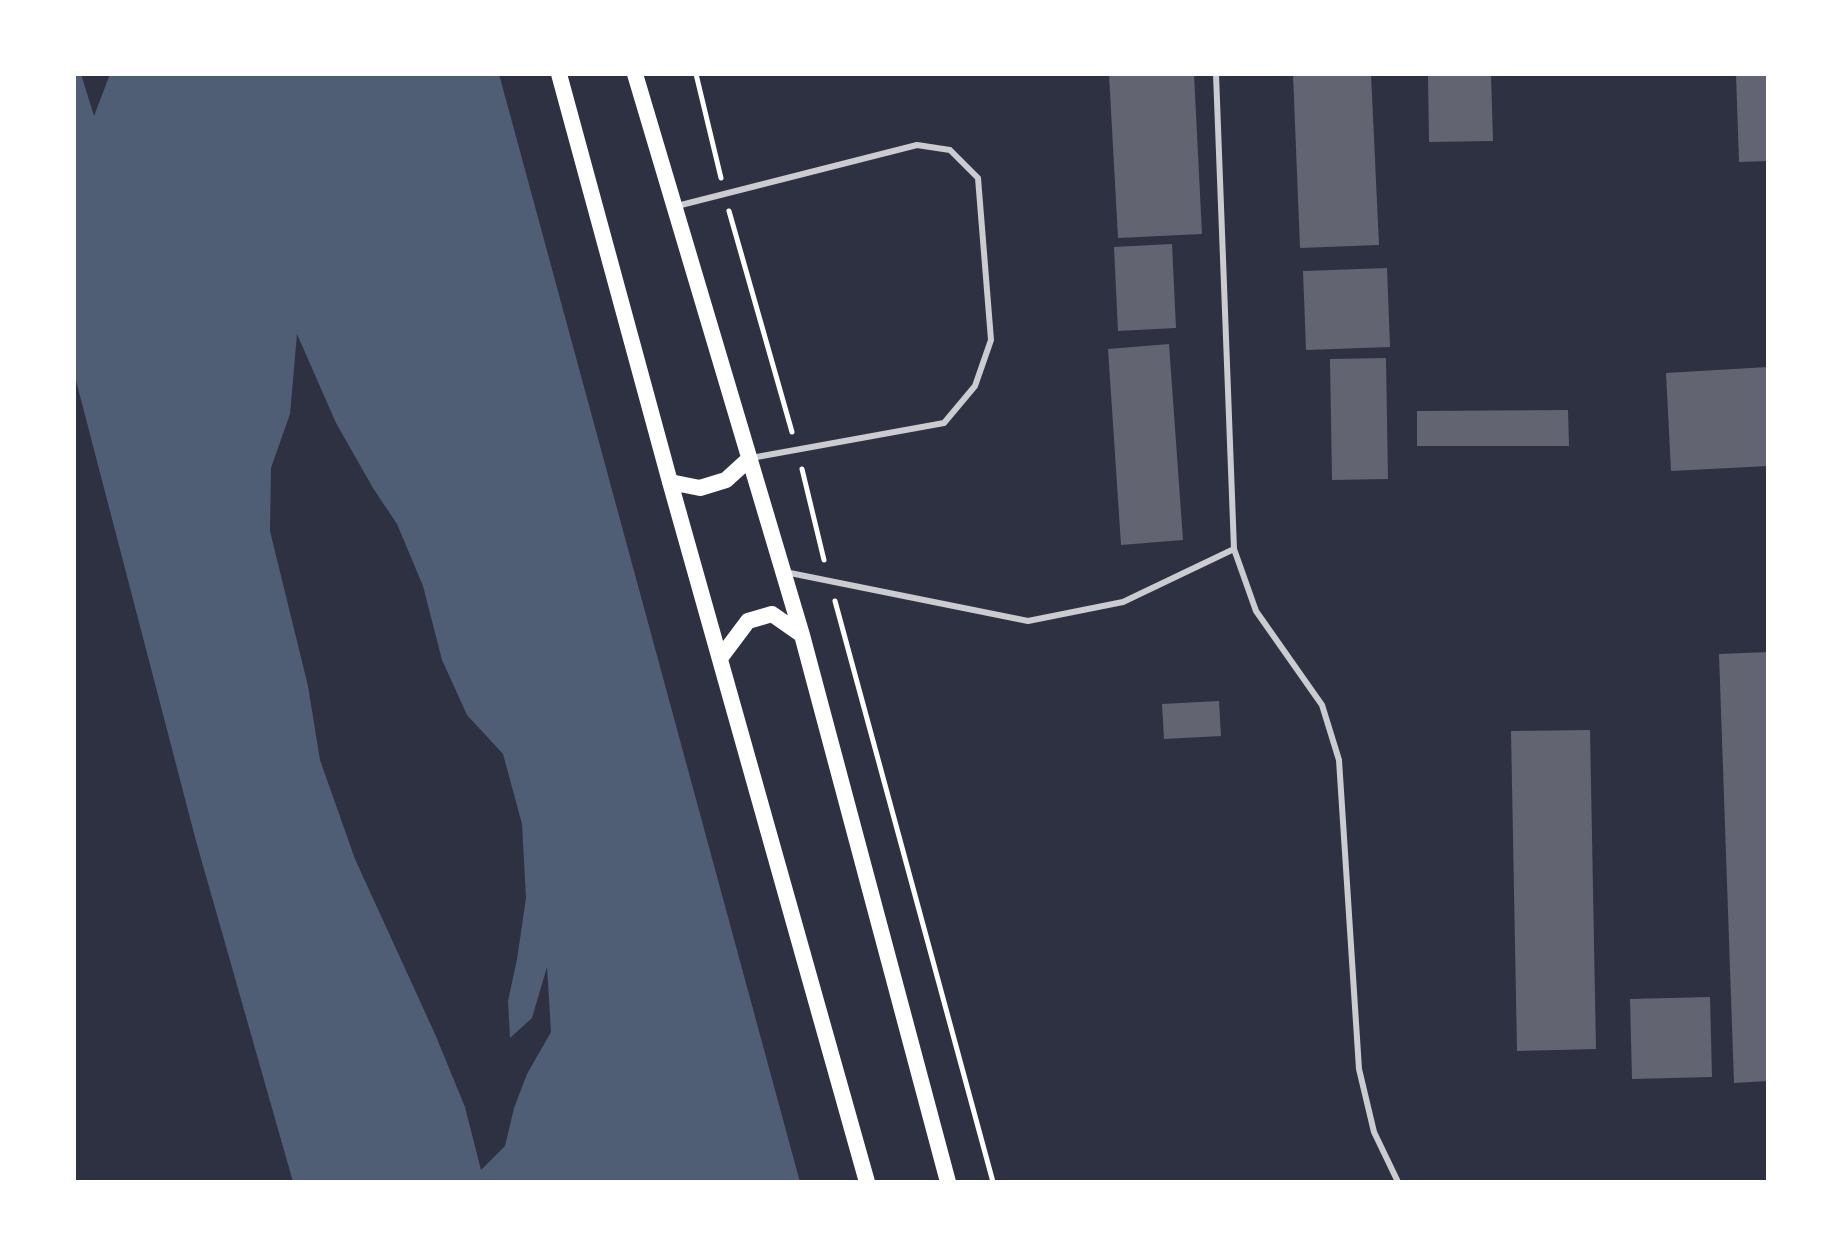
<!DOCTYPE html>
<html>
<head>
<meta charset="utf-8">
<style>
  body { margin:0 }
  #map { position:relative; width:1842px; height:1256px; overflow:hidden; background:#2d3142; font-family:"Exo 2",sans-serif }
  canvas { display:block }
  .frame { position:absolute; inset:0; border:76px solid #fff; pointer-events:none }
</style>
</head>
<body>
<div id="map">
<canvas width="1842" height="1256"></canvas>
<div class="frame"></div>
</div>
<script>
const g = document.querySelector('canvas').getContext('2d');
g.lineJoin = 'round';
function paint(path, color) {
  g.fillStyle = color;
  g.fill(path, 'evenodd');
}
function toPath(rows) {
  const path = new Path2D();
  for (const r of rows) {
    path.moveTo(r[0], r[1]);
    for (let i = 2; i < r.length; i += 2) path.lineTo(r[i], r[i + 1]);
  }
  return path;
}
function stroke(path, color, width, dash) {
  g.strokeStyle = color;
  g.lineWidth = width;
  g.lineCap = dash ? 'butt' : 'round';
  g.setLineDash(dash || []);
  g.stroke(path);
}
const water = toPath([
  [74,74,81,74,94,116,110,74,499,74,800,1182,293,1182,196,841,74,373],
  [297,334,336,423,373,488,397,524,423,586,442,660,467,715,503,754,522,824,526,898,517,959,508,1001,510,1038,532,1018,547,967,551,1032,527,1074,514,1108,505,1146,481,1170,465,1107,435,1034,355,859,320,760,308,686,270,531,271,468,290,414]
]);
const building = toPath([
  [1109,74,1194,74,1202,234,1118,238],
  [1293,74,1371,74,1379,245,1300,248],
  [1428,74,1491,74,1493,141,1429,142],
  [1736,74,1768,74,1768,161,1739,162],
  [1172,244,1176,328,1118,331,1114,247],
  [1387,268,1390,347,1306,350,1303,271],
  [1169,344,1183,540,1121,545,1108,349],
  [1386,358,1388,479,1332,480,1330,359],
  [1768,367,1768,466,1671,471,1666,373],
  [1568,410,1569,446,1417,446,1417,411],
  [1768,652,1768,1081,1734,1083,1719,654],
  [1219,701,1221,736,1164,739,1162,704],
  [1590,730,1596,1049,1517,1051,1511,731],
  [1710,997,1712,1077,1632,1079,1630,999]
]);
const path = toPath([
  [696,74,721,178],
  [729,211,792,432],
  [802,469,824,560],
  [835,601,993,1182]
]);
const service = toPath([
  [1216,74,1234,549,1256,611,1322,705,1339,760,1359,1069,1374,1132,1398,1182],
  [677,206,917,145,950,150,978,178,991,340,975,386,944,423,751,458],
  [785,572,1028,621,1123,602,1234,549]
]);
const secondary = toPath([
  [559,74,670,482,867,1182],
  [635,74,802,635,948,1182],
  [670,482,700,488,726,480,749,459],
  [721,657,748,621,772,614,802,635]
]);
paint(water, '#4f5d75');
paint(building, '#626471');
stroke(path, '#fff', 5);
stroke(service, '#caccd0', 6);
stroke(secondary, '#fff', 16);
</script>
</body>
</html>
